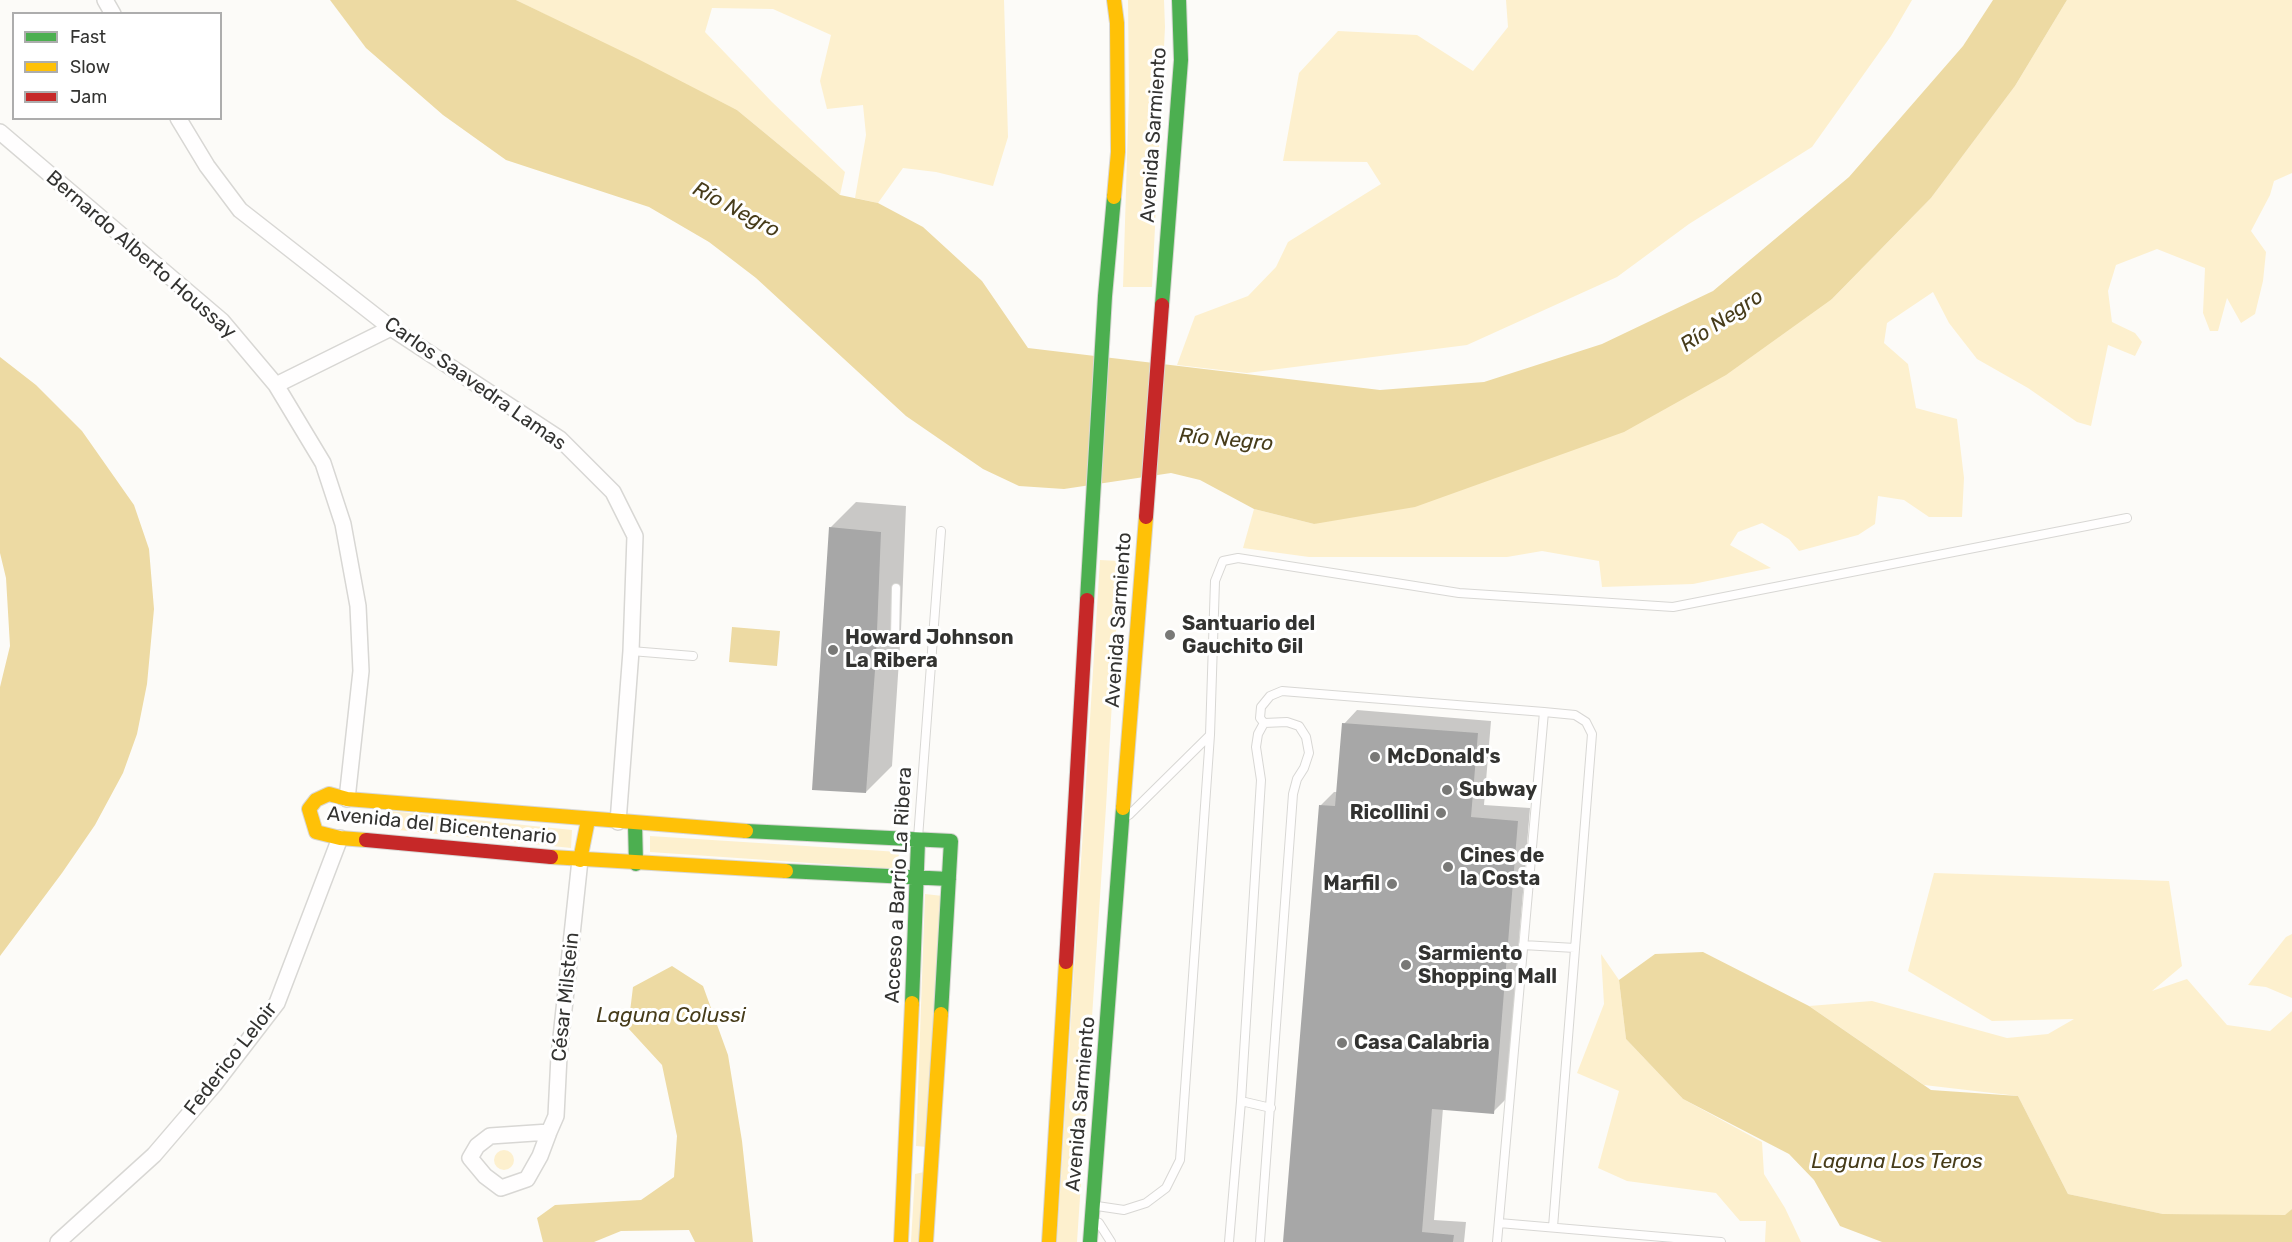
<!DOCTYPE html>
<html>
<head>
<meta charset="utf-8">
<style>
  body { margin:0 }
  #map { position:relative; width:2292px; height:1242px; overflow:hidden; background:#fcfbf8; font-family:Rubik,sans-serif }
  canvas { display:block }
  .legend { position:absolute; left:12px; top:12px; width:210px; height:108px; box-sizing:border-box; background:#fff; border:2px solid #adadad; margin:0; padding:8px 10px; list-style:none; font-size:18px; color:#333331 }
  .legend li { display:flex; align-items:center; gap:12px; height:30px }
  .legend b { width:30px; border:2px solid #adadad }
</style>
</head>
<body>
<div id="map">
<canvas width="2292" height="1242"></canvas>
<ul class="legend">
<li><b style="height:8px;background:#4caf50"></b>Fast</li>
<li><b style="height:8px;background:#ffc107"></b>Slow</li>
<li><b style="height:8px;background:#c62828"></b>Jam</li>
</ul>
</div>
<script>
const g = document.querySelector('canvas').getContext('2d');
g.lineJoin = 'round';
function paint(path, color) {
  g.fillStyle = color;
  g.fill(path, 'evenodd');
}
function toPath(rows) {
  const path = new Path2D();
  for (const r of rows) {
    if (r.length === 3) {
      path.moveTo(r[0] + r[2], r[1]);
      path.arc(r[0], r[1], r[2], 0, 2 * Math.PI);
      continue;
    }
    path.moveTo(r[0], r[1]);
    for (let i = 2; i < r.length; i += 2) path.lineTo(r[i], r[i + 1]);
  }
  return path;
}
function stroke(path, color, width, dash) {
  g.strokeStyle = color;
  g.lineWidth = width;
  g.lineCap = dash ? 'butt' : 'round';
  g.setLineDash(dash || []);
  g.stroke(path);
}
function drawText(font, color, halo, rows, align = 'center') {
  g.font = font + ' Rubik,sans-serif';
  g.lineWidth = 6;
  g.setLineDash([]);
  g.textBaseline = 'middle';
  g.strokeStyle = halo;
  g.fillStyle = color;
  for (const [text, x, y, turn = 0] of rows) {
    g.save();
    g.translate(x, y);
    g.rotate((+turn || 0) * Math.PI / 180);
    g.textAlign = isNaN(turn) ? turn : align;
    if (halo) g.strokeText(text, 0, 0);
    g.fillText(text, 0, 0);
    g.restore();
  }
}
const green = toPath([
  [516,0,1004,0,1008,137,993,186,936,172,903,168,878,203,855,198,866,135,863,105,827,109,820,81,831,35,773,9,712,8,705,32,772,102,845,172,840,195,737,110],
  [1128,0,1164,0,1165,27,1152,287,1123,287,1129,93],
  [1506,0,1912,0,1891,36,1812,147,1689,224,1617,277,1467,345,1247,373,1177,365,1195,316,1248,296,1276,267,1288,242,1381,184,1367,162,1283,161,1299,73,1338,31,1417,35,1473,71,1508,27],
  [2067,0,2292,0,2292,173,2274,181,2270,195,2251,231,2266,252,2263,281,2255,314,2241,323,2227,298,2218,331,2210,331,2203,313,2205,268,2157,249,2116,265,2108,291,2112,322,2135,333,2142,342,2135,356,2108,345,2091,426,2077,422,2028,388,1977,359,1949,323,1933,292,1887,323,1884,343,1908,364,1916,408,1957,419,1964,478,1962,517,1929,517,1904,500,1878,496,1875,524,1858,535,1799,551,1789,539,1762,523,1738,532,1730,545,1771,568,1693,584,1602,587,1599,561,1542,551,1507,557,1309,557,1243,548,1254,509,1314,524,1832,299,1931,198,2015,86],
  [1100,560,1120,561,1106,807,1077,1242,1057,1242],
  [390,811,572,830,571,848,389,829],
  [650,836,899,852,898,869,650,852],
  [1934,873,2169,881,2182,966,2152,991,2187,979,2227,1025,2270,1031,2292,1011,2292,1209,2285,1216,2163,1214,2068,1194,2018,1096,1924,1085,1809,1006,1872,1001,2007,1038,2048,1034,2074,1019,1992,1021,1908,971],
  [925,894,943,896,927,1147,916,1146],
  [2292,934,2292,998,2266,987,2248,985,2286,937],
  [1601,954,1619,980,1626,1039,1683,1099,1762,1142,1764,1174,1785,1208,1801,1242,1765,1242,1766,1221,1740,1221,1716,1193,1627,1181,1598,1168,1619,1091,1577,1073,1604,1004],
  [504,1160,10],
  [924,1172,922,1242,911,1242,915,1174]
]);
const water = toPath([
  [330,0,516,0,638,59,737,110,840,195,878,203,923,227,982,281,1028,348,1380,390,1484,382,1602,344,1713,291,1849,177,1963,46,1993,0,2067,0,2015,86,1931,198,1832,299,1726,375,1624,432,1415,507,1314,524,1254,509,1200,480,1171,473,1064,489,1019,486,983,469,906,416,756,278,709,242,649,207,506,160,443,115,366,48],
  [0,357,36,385,82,431,134,505,149,549,154,609,147,684,137,734,123,773,95,825,62,873,0,956,0,687,10,646,6,578,0,553],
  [732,627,780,631,777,666,729,662],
  [1703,952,1809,1006,1931,1090,2018,1096,2068,1194,2163,1214,2285,1215,2292,1209,2292,1242,1882,1242,1840,1226,1814,1180,1789,1154,1683,1099,1626,1039,1619,980,1655,954],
  [672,966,703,986,728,1055,742,1141,753,1242,695,1242,689,1230,621,1231,594,1242,543,1242,537,1218,555,1205,641,1200,674,1177,677,1136,662,1065,628,1028,633,987]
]);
const shadow = toPath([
  [856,502,906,506,901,630,892,766,866,792,830,528],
  [1357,710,1491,721,1484,805,1530,808,1506,1099,1493,1112,1443,1108,1434,1220,1466,1222,1464,1242,1285,1242,1321,805,1334,792,1338,792,1344,724]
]);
const building = toPath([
  [829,527,881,532,876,657,866,793,812,790],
  [1342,723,1478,733,1471,817,1518,821,1494,1114,1432,1109,1422,1232,1454,1235,1453,1242,1283,1242,1319,805,1335,806]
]);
const lane = toPath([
  [895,637,896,588],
  [631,651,693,656],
  [1544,712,1575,715,1586,722,1592,734,1553,1227],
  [1264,723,1260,718,1261,707,1270,696,1282,691,1544,712,1497,1242],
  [1129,815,1210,735,1215,581,1223,561,1238,558,1459,593,1673,607,2127,518],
  [918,838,941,531],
  [1523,945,1575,948],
  [1241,1101,1271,1108],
  [1097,1206,1124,1210,1146,1203,1166,1188,1180,1160,1210,735],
  [1099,1223,1111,1242],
  [1499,1223,1721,1242],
  [1229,1242,1241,1101,1261,780,1256,747,1258,734,1264,723],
  [1260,1242,1293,794,1297,779,1304,768,1309,753,1306,737,1299,726,1287,722,1264,723]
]);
const street = toPath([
  [105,0,113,14],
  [178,118,207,166,240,210,391,328,560,439,613,492,635,536,631,651,618,822],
  [0,132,222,321,276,385,323,463,343,524,358,606,361,671,347,799],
  [276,385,391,328],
  [549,1132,490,1136,477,1146,470,1158,485,1176,501,1188,527,1179,540,1156,549,1132,556,1116,559,1056,580,860],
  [58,1242,154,1155,214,1085,277,1003,340,838]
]);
const fast = toPath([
  [1162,305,1181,60,1179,0],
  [1087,600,1105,296,1114,197],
  [635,823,636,864],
  [746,831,951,841,941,1014],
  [786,871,949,879],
  [912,1003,918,841],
  [1090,1242,1123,808]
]);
const slow = toPath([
  [1114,197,1118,152,1117,23,1114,0],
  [1123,808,1146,517],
  [366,840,340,838,316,832,309,809,316,800,329,794,347,799,746,831],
  [551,857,786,871],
  [580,860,588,820],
  [901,1242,912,1003],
  [926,1242,941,1014],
  [1049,1242,1066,962]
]);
const jam = toPath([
  [1146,517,1162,305],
  [366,840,551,857],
  [1066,962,1087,600]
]);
const markers = [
  [1170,635,6,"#797977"],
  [833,650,6,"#797977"],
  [1375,757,6,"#797977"],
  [1447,790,6,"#797977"],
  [1441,813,6,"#797977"],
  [1448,867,6,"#797977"],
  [1392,884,6,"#797977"],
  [1406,965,6,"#797977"],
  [1342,1043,6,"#797977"]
];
const streetNames = [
  ["Avenida Sarmiento",1154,135,-86],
  ["Bernardo Alberto Houssay",141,255,41],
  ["Carlos Saavedra Lamas",475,384,35],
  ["Avenida Sarmiento",1119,620,-86],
  ["Avenida del Bicentenario",442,826,6],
  ["Acceso a Barrio La Ribera",899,885,-87],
  ["César Milstein",566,997,-84],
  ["Federico Leloir",231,1059,-52],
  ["Avenida Sarmiento",1081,1104,-85]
];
const poiNames = [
  ["Santuario del",1182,624],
  ["Gauchito Gil",1182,647],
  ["Howard Johnson",845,638],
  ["La Ribera",845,661],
  ["McDonald's",1387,757],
  ["Subway",1459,790],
  ["Ricollini",1429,813,"right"],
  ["Cines de",1460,856],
  ["la Costa",1460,879],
  ["Marfil",1380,884,"right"],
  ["Sarmiento",1418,954],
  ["Shopping Mall",1418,977],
  ["Casa Calabria",1354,1043]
];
const waterNames = [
  ["Río Negro",736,210,28],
  ["Río Negro",1722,321,-34],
  ["Río Negro",1226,440,5],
  ["Laguna Colussi",671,1016],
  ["Laguna Los Teros",1897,1162]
];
paint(green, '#fdf0ce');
paint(water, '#eddaa3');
paint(shadow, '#0003');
paint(building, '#a7a7a7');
stroke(lane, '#d8d7d4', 10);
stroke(street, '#d8d7d4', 18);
stroke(fast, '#d8d7d4', 16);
stroke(slow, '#d8d7d4', 16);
stroke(jam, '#d8d7d4', 16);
stroke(lane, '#fffefe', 8);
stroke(street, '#fffefe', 15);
stroke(fast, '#4caf50', 14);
stroke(slow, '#ffc107', 14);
stroke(jam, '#c62828', 14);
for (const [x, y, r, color] of markers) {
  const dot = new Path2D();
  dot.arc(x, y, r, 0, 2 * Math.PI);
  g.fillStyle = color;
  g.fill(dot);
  stroke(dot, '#fff', 2);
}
drawText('20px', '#333331', '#fff', streetNames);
drawText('bold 20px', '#333331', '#fff', poiNames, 'left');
drawText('italic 21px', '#473c1a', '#fff', waterNames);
</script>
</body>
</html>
